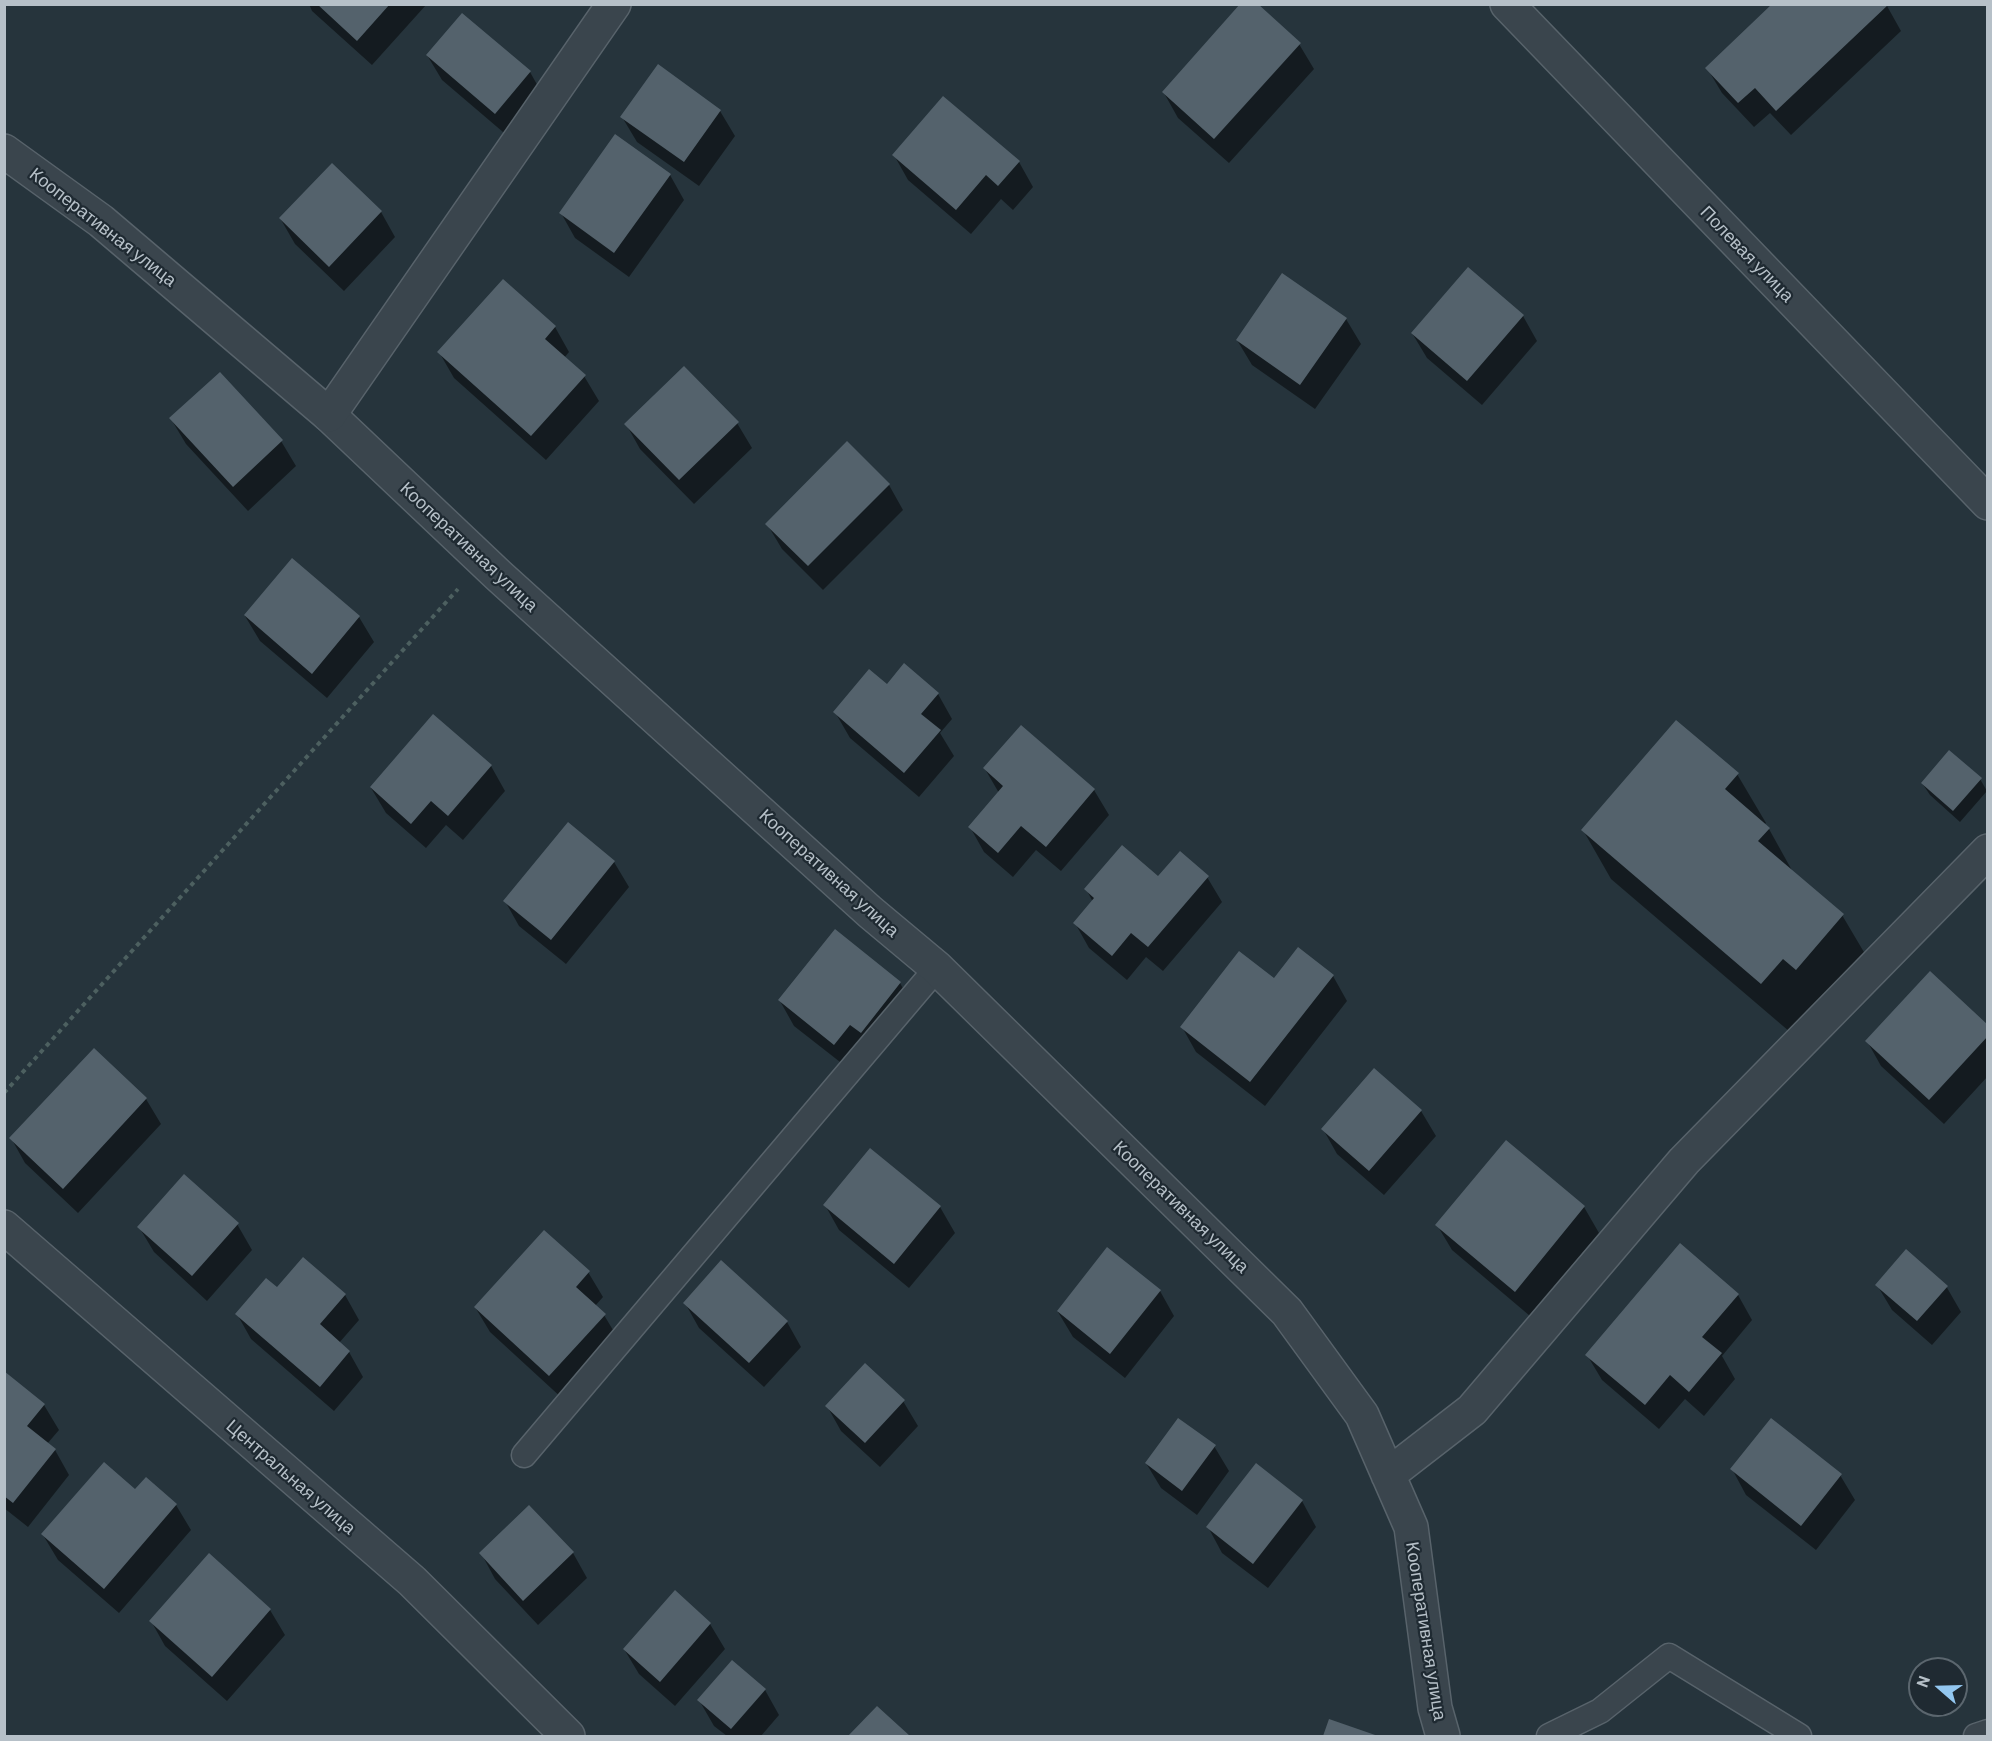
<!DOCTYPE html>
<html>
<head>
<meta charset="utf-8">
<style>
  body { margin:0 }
  #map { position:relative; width:1992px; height:1741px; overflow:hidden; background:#26343c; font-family:Barlow,sans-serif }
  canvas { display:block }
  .frame { position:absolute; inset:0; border:6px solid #b6c0c8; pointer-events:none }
  .north { position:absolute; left:1908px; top:1657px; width:60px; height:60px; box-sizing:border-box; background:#1f2a32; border:2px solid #5b666e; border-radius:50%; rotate:290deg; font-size:16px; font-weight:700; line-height:24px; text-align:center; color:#b6c0c8 }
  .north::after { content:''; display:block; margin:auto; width:21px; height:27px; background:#93c7f0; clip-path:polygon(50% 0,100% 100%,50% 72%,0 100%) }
</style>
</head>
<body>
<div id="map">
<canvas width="1992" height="1741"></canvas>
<div class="frame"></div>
<div class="north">N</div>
</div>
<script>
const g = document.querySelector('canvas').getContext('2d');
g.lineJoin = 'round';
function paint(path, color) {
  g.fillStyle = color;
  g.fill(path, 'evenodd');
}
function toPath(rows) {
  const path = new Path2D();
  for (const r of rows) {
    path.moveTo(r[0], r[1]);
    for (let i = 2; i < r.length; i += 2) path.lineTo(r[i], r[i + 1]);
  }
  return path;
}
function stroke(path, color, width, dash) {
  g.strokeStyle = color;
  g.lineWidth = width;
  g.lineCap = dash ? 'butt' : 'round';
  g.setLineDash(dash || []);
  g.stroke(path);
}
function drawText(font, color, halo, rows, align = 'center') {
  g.font = font + ' Barlow,sans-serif';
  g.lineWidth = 4.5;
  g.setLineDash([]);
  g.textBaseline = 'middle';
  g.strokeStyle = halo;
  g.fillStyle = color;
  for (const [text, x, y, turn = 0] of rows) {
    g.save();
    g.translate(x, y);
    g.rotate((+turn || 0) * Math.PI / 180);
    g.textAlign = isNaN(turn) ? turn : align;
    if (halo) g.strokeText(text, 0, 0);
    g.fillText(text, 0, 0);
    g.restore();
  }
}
const shadow = toPath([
  [309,4,426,4,426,5,372,65,312,11],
  [1887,6,1901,31,1791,135,1770,113,1754,127,1722,93,1707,68],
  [1299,44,1314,69,1229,163,1178,118,1164,93],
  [427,55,530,72,544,97,510,138,442,80],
  [720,111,735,136,699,186,637,142,622,117],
  [894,155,1019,162,1033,187,1013,210,1001,199,971,234,908,180],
  [670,175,684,200,629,277,575,238,561,213],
  [381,212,395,237,344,291,295,244,280,218],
  [1523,316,1537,341,1482,405,1427,358,1412,333],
  [1346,319,1361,344,1315,409,1252,365,1237,340],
  [555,327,569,352,564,358,584,376,599,401,546,460,454,378,439,352],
  [171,419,281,441,296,466,248,511,186,444],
  [737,423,752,448,694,504,640,449,626,424],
  [889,485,903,510,823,590,782,549,767,524],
  [245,616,359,617,374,642,327,698,260,641],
  [887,686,938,694,952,719,940,733,954,756,919,797,850,738,835,712],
  [1021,727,1094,790,1109,815,1061,871,1036,850,1013,877,984,852,970,827,999,793,985,769],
  [491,766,505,791,463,840,446,825,426,848,386,813,371,788],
  [1737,774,1766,823,1764,825,1769,829,1794,874,1842,915,1871,964,1825,1018,1812,1007,1790,1032,1611,879,1583,830],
  [1980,779,1987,791,1960,822,1930,795,1922,783],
  [568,824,614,862,629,887,566,964,519,926,505,901],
  [1207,877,1222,902,1163,971,1146,957,1127,980,1089,948,1075,923,1093,902,1086,889,1158,878],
  [1333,976,1347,1001,1265,1106,1196,1052,1182,1027],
  [900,983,914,1008,849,1069,794,1026,780,1001],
  [1988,1027,1988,1076,1944,1124,1881,1066,1867,1041],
  [94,1050,146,1099,161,1124,78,1213,25,1163,11,1138],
  [1421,1111,1436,1136,1384,1195,1337,1154,1323,1129],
  [1506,1142,1584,1207,1599,1233,1530,1316,1452,1250,1437,1225],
  [870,1150,940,1207,955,1233,909,1288,839,1230,825,1205],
  [237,1224,252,1250,207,1301,154,1252,139,1227],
  [588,1272,603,1297,595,1306,604,1315,619,1340,564,1400,490,1332,475,1307],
  [1877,1285,1946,1286,1961,1312,1932,1345,1892,1310],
  [277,1289,345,1295,359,1320,339,1343,349,1352,363,1377,334,1411,251,1339,237,1314],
  [1160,1291,1174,1316,1125,1378,1073,1337,1058,1312],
  [1738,1295,1752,1320,1722,1356,1735,1379,1704,1416,1685,1399,1659,1429,1602,1380,1587,1355],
  [685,1303,787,1322,801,1347,764,1387,699,1328],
  [4,1373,44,1405,59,1430,47,1444,55,1450,69,1475,28,1527,4,1508],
  [903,1401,918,1426,880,1467,841,1431,827,1406],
  [1214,1446,1229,1471,1197,1515,1161,1488,1146,1463],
  [1732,1469,1840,1475,1855,1500,1816,1550,1746,1495],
  [147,1479,176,1505,191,1530,119,1613,58,1560,43,1535,135,1491],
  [1302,1501,1316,1527,1268,1588,1222,1553,1208,1527],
  [529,1507,573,1553,587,1578,538,1625,495,1579,481,1553],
  [209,1555,270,1610,285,1635,227,1701,165,1646,151,1621],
  [675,1593,710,1624,725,1649,675,1706,639,1674,624,1649],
  [765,1690,779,1715,761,1736,727,1736,714,1726,699,1700],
  [877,1708,908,1736,850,1736],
  [1330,1721,1374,1736,1325,1736]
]);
const building = toPath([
  [317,4,390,4,357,41],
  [1240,4,1258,4,1301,43,1214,139,1162,92],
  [1772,4,1889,4,1776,111,1755,88,1738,103,1705,68],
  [462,13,531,71,495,114,426,55],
  [658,64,721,110,684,162,620,117],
  [943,96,1020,161,998,186,986,175,956,210,892,155],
  [615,134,671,174,614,253,559,213],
  [332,163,382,211,329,267,279,218],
  [1468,267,1524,315,1467,381,1411,333],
  [1282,273,1347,318,1300,385,1236,340],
  [503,279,556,326,545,339,586,375,531,436,437,352],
  [684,366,739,422,679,480,624,424],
  [220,372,283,440,233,487,169,418],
  [847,441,890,484,808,566,765,524],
  [292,558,360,616,312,674,244,615],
  [904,663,939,693,921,714,941,730,904,773,833,712,869,669,887,684],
  [433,714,492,765,448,816,431,801,411,824,370,787],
  [1676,720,1739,773,1725,789,1770,828,1758,841,1844,914,1796,970,1783,959,1761,984,1581,830],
  [1021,725,1095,789,1046,847,1021,826,998,853,968,827,1003,786,983,768],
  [1949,750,1982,778,1953,811,1921,783],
  [568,822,615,861,551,940,503,901],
  [1122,845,1158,876,1180,851,1209,876,1148,947,1131,933,1112,956,1073,923,1094,898,1084,889],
  [835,929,901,982,861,1033,850,1025,834,1045,778,1000],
  [1298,947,1334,975,1250,1082,1180,1027,1239,951,1274,978],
  [1930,971,1988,1025,1988,1036,1929,1100,1865,1041],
  [94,1048,147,1098,63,1189,9,1138],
  [1374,1068,1422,1110,1369,1171,1321,1129],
  [1506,1140,1585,1206,1515,1292,1435,1225],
  [870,1148,941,1206,894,1264,823,1205],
  [184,1174,239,1223,192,1276,137,1227],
  [544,1230,590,1271,576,1287,606,1314,549,1376,474,1307],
  [1680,1243,1739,1294,1702,1337,1722,1353,1689,1392,1670,1375,1645,1405,1585,1355],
  [1107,1247,1161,1290,1110,1354,1057,1311],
  [1906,1249,1948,1286,1917,1321,1875,1285],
  [303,1257,346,1294,320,1324,350,1351,320,1387,235,1314,266,1278,277,1287],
  [721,1260,788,1321,749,1363,683,1303],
  [865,1363,905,1400,865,1443,825,1406],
  [4,1371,45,1404,27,1426,56,1449,13,1503,4,1496],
  [1178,1418,1216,1445,1182,1491,1145,1463],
  [1771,1418,1842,1474,1801,1526,1730,1469],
  [104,1462,135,1489,146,1477,177,1504,104,1589,41,1534],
  [1256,1463,1303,1500,1253,1564,1206,1527],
  [529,1505,574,1552,523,1601,479,1553],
  [209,1553,271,1609,212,1677,149,1621],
  [675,1590,711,1623,660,1682,623,1649],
  [732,1660,766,1689,731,1729,697,1700],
  [877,1706,910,1736,848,1736],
  [1329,1719,1378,1736,1323,1736]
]);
const path = toPath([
  [4,1093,458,589]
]);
const service = toPath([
  [524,1455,937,968],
  [1549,1736,1600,1711,1669,1656,1799,1736],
  [1976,1736,1988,1732]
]);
const minor = toPath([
  [1507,4,1988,503],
  [329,415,498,575,870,912,937,968,1287,1312,1362,1415,1411,1527,1435,1708,1443,1736],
  [4,1227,412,1581,568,1736],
  [1388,1475,1472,1410,1684,1161,1988,851]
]);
const tertiary = toPath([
  [4,151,101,221,329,415,614,4]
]);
const streetNames = [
  ["Кооперативная улица",103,227,38],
  ["Полевая улица",1747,254,46],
  ["Кооперативная улица",469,547,43],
  ["Кооперативная улица",829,873,42],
  ["Кооперативная улица",1181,1207,44],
  ["Центральная улица",291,1477,41],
  ["Кооперативная улица",1426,1631,81]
];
paint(shadow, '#0007');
paint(building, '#54626c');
stroke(service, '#58636b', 27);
stroke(minor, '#58636b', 36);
stroke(tertiary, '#58636b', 36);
stroke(path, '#4d6060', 4, [4.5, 4.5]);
stroke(service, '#3a454d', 24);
stroke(minor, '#3a454d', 33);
stroke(tertiary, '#3a454d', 33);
drawText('18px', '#b6c0c8', '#1f2a32', streetNames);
</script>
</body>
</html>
